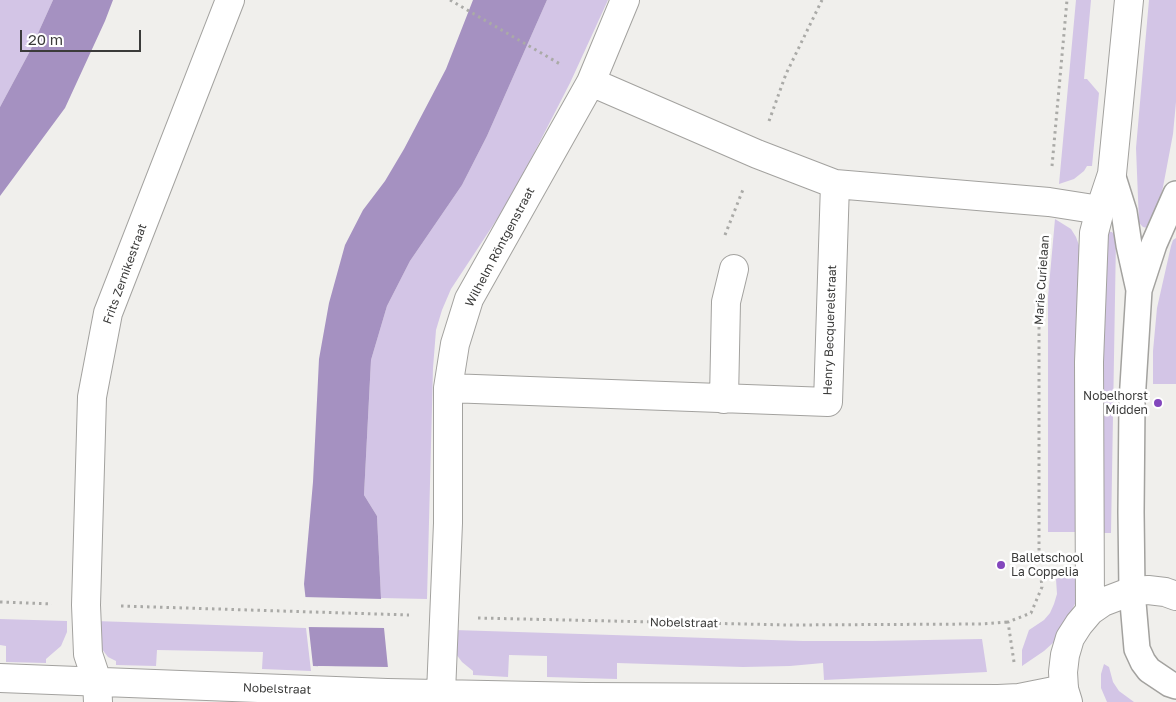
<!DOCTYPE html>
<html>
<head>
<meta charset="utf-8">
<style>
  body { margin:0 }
  #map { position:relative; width:1176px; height:702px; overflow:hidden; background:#f0efec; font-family:"Golos Text",sans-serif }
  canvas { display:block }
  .scale { position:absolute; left:20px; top:30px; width:121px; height:22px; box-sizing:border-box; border:2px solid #3b3b3a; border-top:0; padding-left:6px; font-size:15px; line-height:18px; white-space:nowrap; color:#3b3b3a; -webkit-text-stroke:4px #fff; paint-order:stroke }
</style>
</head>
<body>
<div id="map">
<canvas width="1176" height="702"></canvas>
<div class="scale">20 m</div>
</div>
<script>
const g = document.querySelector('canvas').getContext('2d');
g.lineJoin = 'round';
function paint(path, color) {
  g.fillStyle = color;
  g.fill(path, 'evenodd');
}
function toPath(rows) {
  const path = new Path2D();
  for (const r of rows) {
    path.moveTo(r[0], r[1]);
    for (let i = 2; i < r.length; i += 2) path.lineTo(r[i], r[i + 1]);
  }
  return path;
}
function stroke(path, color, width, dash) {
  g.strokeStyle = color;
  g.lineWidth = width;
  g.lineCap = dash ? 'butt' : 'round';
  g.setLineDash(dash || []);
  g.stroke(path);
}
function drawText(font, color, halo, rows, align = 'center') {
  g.font = font + ' "Golos Text",sans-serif';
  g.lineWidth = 5;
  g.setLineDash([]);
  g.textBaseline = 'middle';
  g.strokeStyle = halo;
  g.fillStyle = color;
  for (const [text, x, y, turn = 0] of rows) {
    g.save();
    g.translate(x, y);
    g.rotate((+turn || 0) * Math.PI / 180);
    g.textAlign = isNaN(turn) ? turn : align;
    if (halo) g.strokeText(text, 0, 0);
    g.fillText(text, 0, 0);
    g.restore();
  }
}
const green = toPath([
  [0,0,53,0,30,51,0,107],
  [547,0,608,0,570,83,533,155,505,207,451,289,442,310,436,330,433,368,427,599,381,598,377,516,364,495,371,360,387,306,410,261,462,185,487,136],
  [1076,0,1091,0,1084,79,1087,79,1099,93,1092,166,1087,166,1084,171,1074,179,1059,184],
  [1149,0,1176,0,1176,102,1173,134,1163,187,1156,214,1151,226,1147,228,1143,227,1139,223,1136,148],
  [1055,219,1071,229,1076,237,1080,248,1078,532,1048,532,1048,297],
  [1106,231,1112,232,1115,235,1116,239,1111,533,1099,533],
  [1176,238,1176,384,1153,384,1153,351,1157,308,1171,246,1173,240],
  [1077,573,1075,604,1061,631,1054,642,1044,651,1022,666,1022,650,1029,630,1044,620,1050,613,1054,604,1057,594,1056,579,1069,574],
  [0,619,67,621,67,632,61,646,46,659,46,663,6,662,6,646,0,645],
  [95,621,306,628,311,671,262,669,263,652,157,650,156,666,116,665,116,661,108,657,98,644],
  [454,630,803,641,872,641,982,639,987,672,824,680,823,663,790,666,743,667,617,663,617,679,547,677,547,656,509,655,508,677,473,675,473,671,462,662,456,654],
  [1104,664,1109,667,1113,682,1119,691,1134,702,1107,702,1101,688,1101,674]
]);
const water = toPath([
  [53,0,113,0,105,21,65,108,0,196,0,107,30,51],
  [473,0,547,0,487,136,462,185,410,261,387,306,371,360,364,495,377,516,381,598,388,668,381,669,313,666,304,584,313,482,319,359,329,303,345,245,363,210,385,181,404,149,446,69]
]);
const pier = toPath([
  [303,597,383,599,386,628,306,627],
  [318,666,388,667,388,670,383,671,382,702,321,702,322,670,318,669]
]);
const path = toPath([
  [450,0,560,64],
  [769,121,786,74,822,0],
  [1052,166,1067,0],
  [725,235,744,187],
  [1039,560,1056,560],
  [0,602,52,604],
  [121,606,409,615],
  [478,618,788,625,981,624,1008,622],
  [1014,662,1008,622,1031,613,1042,587,1039,560,1039,300,1045,237]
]);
const lane = toPath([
  [1112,174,1124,212,1129,245,1139,290],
  [1176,194,1154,244,1139,290,1132,402,1131,512,1132,591,1137,649,1143,662,1149,670,1170,684,1176,686]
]);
const street = toPath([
  [591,82,757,154,835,184,1049,202,1100,210],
  [448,388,828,402,835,184],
  [724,399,726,302,734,269],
  [0,678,387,693,586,697,998,699,1019,698,1064,689],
  [441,693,448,523,448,388,455,344,469,299,591,82,625,0],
  [98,702,97,681,88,654,86,605,92,397,108,313,230,0]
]);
const secondary = toPath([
  [1090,611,1089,362,1094,233,1100,210,1112,174,1129,0],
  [1068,702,1064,689,1063,672,1065,655,1070,638,1079,624,1090,611,1103,602,1132,591,1148,590,1165,592,1176,596]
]);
const markers = [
  [1158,403,5,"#8347bd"],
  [1001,565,5,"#8347bd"]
];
const streetNames = [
  ["Wilhelm Röntgenstraat",500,247,-62],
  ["Frits Zernikestraat",125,274,-70],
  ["Marie Curielaan",1042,280,-86],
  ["Henry Becquerelstraat",830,330,-88],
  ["Nobelstraat",684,623,1],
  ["Nobelstraat",277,689,2]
];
const poiNames = [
  ["Nobelhorst",1148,396],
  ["Midden",1148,410],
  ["Balletschool",1011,558,"left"],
  ["La Coppelia",1011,572,"left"]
];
paint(green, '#d3c5e6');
paint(water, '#a591c1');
paint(pier, '#f0efec');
stroke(lane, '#a3a29f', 28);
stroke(street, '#a3a29f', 30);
stroke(secondary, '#a3a29f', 30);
stroke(path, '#aaaaa7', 3, [2.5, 4]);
stroke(lane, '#fff', 25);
stroke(street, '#fff', 28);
stroke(secondary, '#fff', 28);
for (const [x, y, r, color] of markers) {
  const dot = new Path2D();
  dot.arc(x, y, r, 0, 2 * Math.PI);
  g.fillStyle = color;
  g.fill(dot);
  stroke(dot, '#fff', 2);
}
drawText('12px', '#3b3b3a', '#fff', streetNames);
drawText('12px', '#3b3b3a', '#fff', poiNames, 'right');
</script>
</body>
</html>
